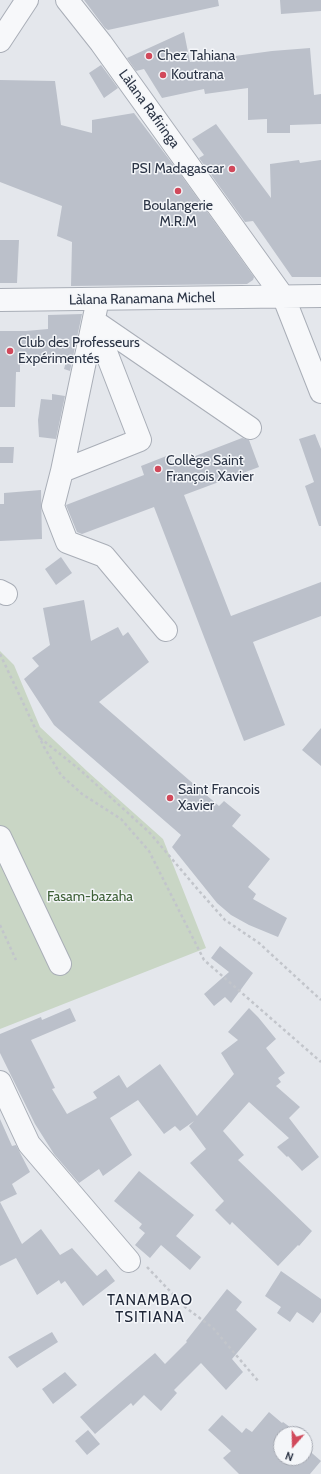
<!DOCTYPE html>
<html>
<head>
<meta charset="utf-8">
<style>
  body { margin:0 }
  #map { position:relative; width:321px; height:1474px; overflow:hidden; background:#e4e7ec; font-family:Cabin,sans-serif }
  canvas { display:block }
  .north { position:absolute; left:273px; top:1426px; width:40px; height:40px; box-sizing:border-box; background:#f4f6f9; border:1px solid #a4a8b1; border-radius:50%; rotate:200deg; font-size:11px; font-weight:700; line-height:16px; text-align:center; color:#2b3445 }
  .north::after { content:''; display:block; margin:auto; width:14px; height:18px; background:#d1495b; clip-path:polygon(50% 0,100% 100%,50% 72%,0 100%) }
</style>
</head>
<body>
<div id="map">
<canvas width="321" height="1474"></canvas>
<div class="north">N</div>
</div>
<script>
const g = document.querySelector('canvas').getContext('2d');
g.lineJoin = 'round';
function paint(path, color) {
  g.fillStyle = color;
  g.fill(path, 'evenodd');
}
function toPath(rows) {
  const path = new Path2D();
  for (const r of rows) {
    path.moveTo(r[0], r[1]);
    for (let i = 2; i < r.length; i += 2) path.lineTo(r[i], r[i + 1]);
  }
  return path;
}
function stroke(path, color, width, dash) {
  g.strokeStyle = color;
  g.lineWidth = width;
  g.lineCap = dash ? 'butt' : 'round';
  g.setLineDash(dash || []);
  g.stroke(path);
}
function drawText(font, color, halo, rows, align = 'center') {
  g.font = font + ' Cabin,sans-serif';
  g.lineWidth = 3;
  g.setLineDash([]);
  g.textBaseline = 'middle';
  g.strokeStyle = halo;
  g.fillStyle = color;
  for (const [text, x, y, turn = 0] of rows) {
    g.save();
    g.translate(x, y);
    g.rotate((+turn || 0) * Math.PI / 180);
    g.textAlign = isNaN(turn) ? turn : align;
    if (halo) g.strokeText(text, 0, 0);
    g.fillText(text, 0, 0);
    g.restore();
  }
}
const green = toPath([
  [0,651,14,665,40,727,88,772,163,839,206,948,0,1029]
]);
const building = toPath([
  [84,0,218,0,219,6,108,30,105,28],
  [280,0,321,0,321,11,281,14],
  [184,32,190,62,272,51,310,48,314,95,321,94,321,124,290,125,290,133,267,133,267,119,248,120,248,88,205,94,204,89,162,98,144,69,136,71,127,58],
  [101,65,118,88,104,98,89,73],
  [0,80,55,81,61,125,92,133,92,120,134,113,178,171,254,277,253,280,247,284,71,286,72,242,57,236,62,206,0,182],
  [216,124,271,198,270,164,299,160,300,163,321,160,321,277,292,277,253,221,245,222,199,158,204,155,192,139],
  [0,240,19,240,17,283,0,283],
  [82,314,70,371,64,369,67,358,20,365,20,372,16,372,15,407,0,407,0,331,26,331,48,329,48,315],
  [52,394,65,396,56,439,39,437,38,420,41,399,52,400],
  [315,434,321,449,321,526,319,526,305,486,314,482,299,439],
  [242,438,249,440,259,467,184,495,231,616,321,582,321,616,253,642,285,725,244,741,154,507,82,534,77,532,66,505,144,475,141,466,169,455,172,465],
  [0,447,14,447,13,463,0,463],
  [41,490,42,539,0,541,0,504,4,504,4,493],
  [61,557,72,573,56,585,45,569],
  [84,600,91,641,118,627,123,636,128,632,149,662,99,702,219,806,224,801,241,815,232,826,270,859,248,887,256,894,253,899,287,918,278,937,249,925,231,915,217,903,172,847,181,835,54,725,24,679,39,666,32,658,50,645,43,608],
  [321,728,321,766,302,750],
  [220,946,253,973,231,1003,225,997,214,1006,204,994,229,972,211,958],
  [70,1008,76,1021,31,1040,55,1088,52,1089,67,1114,97,1098,93,1092,119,1075,127,1088,160,1064,197,1116,234,1074,221,1053,238,1040,228,1032,249,1008,258,1017,276,1039,266,1048,285,1073,278,1078,281,1082,276,1086,300,1107,289,1118,319,1157,302,1171,288,1156,287,1157,277,1147,289,1138,249,1102,223,1131,244,1155,238,1160,312,1231,299,1246,298,1245,278,1266,232,1222,230,1225,215,1210,224,1201,190,1163,206,1149,189,1126,194,1121,180,1131,175,1126,164,1134,138,1100,110,1118,132,1155,103,1176,99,1169,79,1183,54,1154,35,1124,0,1053,0,1034,41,1017,42,1020],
  [0,1119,12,1146,16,1145,30,1172,12,1184,17,1194,0,1202,22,1244,41,1229,60,1255,72,1248,97,1276,106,1269,115,1281,83,1306,65,1281,61,1284,59,1280,37,1295,16,1258,0,1266],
  [139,1171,194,1215,176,1236,201,1257,190,1270,161,1245,150,1258,135,1245,145,1233,139,1228,142,1224,114,1201],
  [281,1271,321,1299,321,1312,313,1323,297,1312,290,1322,277,1313,281,1307,265,1296],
  [227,1289,242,1302,236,1310,257,1329,232,1359,243,1372,226,1390,201,1363,174,1390,177,1393,161,1411,144,1395,133,1406,131,1403,95,1434,80,1417,155,1353,165,1364,187,1342,186,1341],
  [52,1332,58,1342,17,1368,8,1357],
  [65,1372,77,1385,53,1404,42,1389],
  [269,1412,282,1423,283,1422,294,1430,291,1434,281,1434,281,1458,305,1458,305,1447,321,1461,310,1474,239,1474,223,1458,231,1451,208,1430,222,1415,242,1433,246,1428,252,1432],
  [88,1430,100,1444,87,1455,75,1441]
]);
const path = toPath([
  [0,654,44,747,61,775,82,794,121,819,149,851,204,960,321,1062],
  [40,738,79,769,149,832,200,892,225,920,259,943,321,1000],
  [0,925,16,960],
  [147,1267,185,1307,213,1328,259,1382]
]);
const minor = toPath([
  [67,0,101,43,284,298,321,392],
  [0,41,27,0],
  [98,299,62,471,53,506,67,542,104,556,166,630],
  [0,300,321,296],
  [94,321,250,428],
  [62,471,140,440,94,321],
  [0,591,6,594],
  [0,837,60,964],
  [0,1082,29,1144,129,1261]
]);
const markers = [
  [149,56,4,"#d1495b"],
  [163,75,4,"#d1495b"],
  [232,169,4,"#d1495b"],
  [178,191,4,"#d1495b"],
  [10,351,4,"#d1495b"],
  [158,469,4,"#d1495b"],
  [170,798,4,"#d1495b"]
];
const poiNames = [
  ["Chez Tahiana",157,56],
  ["Koutrana",171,75],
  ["PSI Madagascar",224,169,"right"],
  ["Boulangerie",178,206,"center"],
  ["M.R.M",178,222,"center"],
  ["Club des Professeurs",18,343],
  ["Expérimentés",18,359],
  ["Collège Saint",166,461],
  ["François Xavier",166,477],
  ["Saint Francois",178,790],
  ["Xavier",178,806]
];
const streetNames = [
  ["Làlana Rafiringa",149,109,54],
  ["Làlana Ranamana Michel",142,299,-1]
];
const parkNames = [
  ["Fasam-bazaha",90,897]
];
const neighbourhoodNames = [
  ["TANAMBAO",150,1301],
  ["TSITIANA",150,1318]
];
paint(green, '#c9d6c5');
paint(building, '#bbc0ca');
stroke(minor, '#a9aeb7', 24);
stroke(path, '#c2c5cb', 2.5, [3, 3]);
stroke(minor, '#f7f8fa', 22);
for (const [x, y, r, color] of markers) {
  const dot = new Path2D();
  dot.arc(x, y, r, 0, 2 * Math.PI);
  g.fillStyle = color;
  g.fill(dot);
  stroke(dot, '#f4f6f9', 1.5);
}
drawText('14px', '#2b3445', '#f4f6f9', poiNames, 'left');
drawText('14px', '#2b3445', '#f4f6f9', streetNames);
drawText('14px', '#3f6138', '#f4f6f9', parkNames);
g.letterSpacing = '1px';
drawText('15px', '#1d2536', '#f4f6f9', neighbourhoodNames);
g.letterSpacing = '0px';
</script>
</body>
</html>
